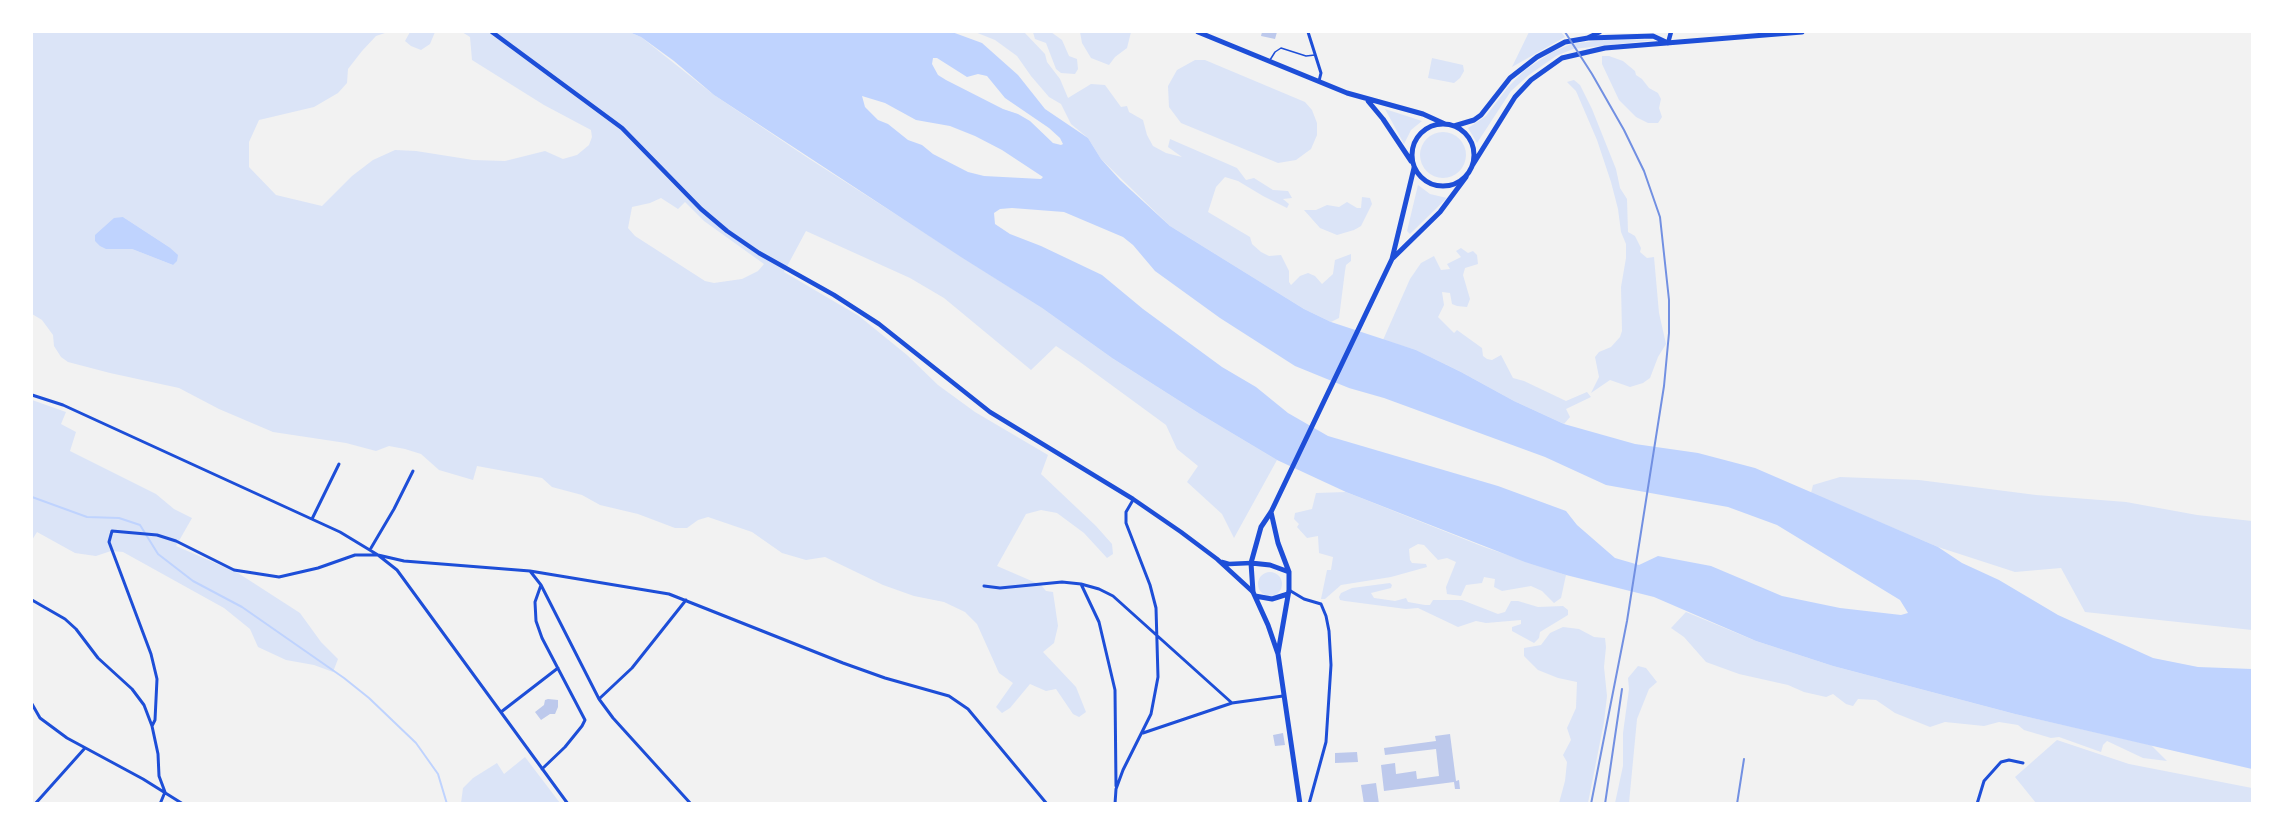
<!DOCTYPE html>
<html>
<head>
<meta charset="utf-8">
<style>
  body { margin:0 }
  #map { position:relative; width:2284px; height:835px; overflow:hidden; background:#f2f2f2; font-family:"Fira Sans Condensed",sans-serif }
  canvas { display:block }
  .frame { position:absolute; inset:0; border:33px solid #fff; pointer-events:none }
</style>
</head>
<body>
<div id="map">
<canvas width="2284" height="835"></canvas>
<div class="frame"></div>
</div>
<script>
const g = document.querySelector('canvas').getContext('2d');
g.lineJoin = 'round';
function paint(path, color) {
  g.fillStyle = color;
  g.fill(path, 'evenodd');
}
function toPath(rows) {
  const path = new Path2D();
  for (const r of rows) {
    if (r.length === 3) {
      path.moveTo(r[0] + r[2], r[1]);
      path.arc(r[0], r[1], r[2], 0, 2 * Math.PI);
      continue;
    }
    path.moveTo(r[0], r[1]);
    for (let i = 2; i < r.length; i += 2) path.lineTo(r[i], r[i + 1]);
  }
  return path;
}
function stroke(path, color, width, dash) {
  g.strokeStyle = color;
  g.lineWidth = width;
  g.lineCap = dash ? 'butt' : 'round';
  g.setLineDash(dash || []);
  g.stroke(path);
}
const green = toPath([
  [32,32,388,32,376,36,362,51,348,69,347,83,338,93,314,107,259,120,249,142,249,167,276,195,322,206,352,176,373,160,395,150,416,151,473,160,505,161,545,151,563,159,577,155,589,145,592,137,591,130,544,105,472,60,470,37,462,32,629,32,641,37,714,95,808,158,1042,308,1112,358,1200,414,1277,460,1234,538,1222,514,1187,482,1198,466,1177,449,1166,425,1080,362,1056,346,1031,370,944,298,910,278,806,231,784,272,859,316,907,355,938,385,975,412,1048,455,1041,474,1096,526,1112,544,1113,554,1107,558,1084,533,1057,513,1041,510,1026,514,997,566,1041,585,1046,591,1053,592,1058,626,1054,643,1043,652,1076,687,1086,712,1079,717,1073,714,1056,689,1046,691,1030,684,1010,708,1002,713,996,707,1013,683,999,673,977,624,965,612,944,602,914,596,883,585,825,557,806,560,782,553,752,532,708,517,698,520,687,528,675,528,638,514,600,505,582,495,552,487,542,478,477,466,473,480,439,470,421,454,405,449,389,446,376,451,346,443,273,432,219,409,179,388,110,373,68,362,61,357,54,346,53,335,42,320,32,314],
  [661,198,678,209,685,202,704,221,764,264,758,271,742,279,714,283,705,281,635,236,628,228,632,207,650,203],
  [123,217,169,247,173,265,132,249],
  [410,32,435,32,430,44,421,50,411,46,405,41],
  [975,32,1024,32,1045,54,1047,62,1060,79,1068,98,1091,84,1105,85,1121,107,1127,106,1129,112,1143,120,1147,135,1153,146,1166,153,1182,157,1168,147,1170,139,1237,168,1246,180,1254,178,1273,190,1288,191,1292,198,1283,199,1289,204,1287,208,1263,196,1238,181,1225,177,1216,187,1208,212,1250,237,1252,244,1261,252,1269,256,1281,255,1289,271,1289,282,1291,285,1300,276,1308,273,1315,276,1322,284,1333,274,1335,260,1351,254,1351,261,1346,265,1345,271,1339,318,1331,322,1304,309,1170,226,1101,159,1088,138,1071,124,1061,104,1049,97,1031,76,1017,56,995,40],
  [1033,32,1051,32,1062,40,1069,56,1077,59,1078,69,1075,74,1061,73,1056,69,1046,43,1035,39],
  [1080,32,1131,32,1127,48,1115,57,1109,65,1091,58,1082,43],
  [1529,32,1561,32,1565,37,1512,67],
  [1610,39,1655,40,1573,49,1556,56,1529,75,1511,91,1477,143,1468,128,1486,116,1508,87,1525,70,1552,52,1571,44],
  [1602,56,1609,56,1623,61,1635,71,1636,75,1642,79,1649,88,1658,93,1661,99,1659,108,1662,117,1658,123,1648,123,1636,117,1619,100,1602,64],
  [1432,58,1463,65,1464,71,1460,78,1454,83,1428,78],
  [1195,60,1205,60,1305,102,1312,110,1317,123,1317,135,1311,149,1296,160,1278,163,1181,123,1169,107,1168,86,1177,70],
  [1574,80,1580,85,1592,109,1616,169,1620,188,1627,199,1628,232,1635,236,1641,248,1640,252,1647,258,1654,257,1659,313,1666,344,1658,357,1650,378,1643,383,1630,387,1610,380,1591,393,1599,377,1595,357,1599,352,1611,347,1620,337,1622,331,1621,287,1626,258,1626,244,1621,232,1618,209,1611,182,1597,140,1576,91,1567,82],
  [1385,109,1422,121,1411,130,1404,144],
  [1443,155,23],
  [1418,185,1430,194,1447,198,1410,234,1407,231],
  [1362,197,1370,198,1372,204,1361,226,1354,230,1337,235,1320,228,1304,210,1316,210,1327,205,1339,207,1347,202,1357,208,1361,208],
  [1461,248,1468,253,1473,251,1477,255,1478,264,1465,268,1463,275,1470,299,1467,307,1457,306,1452,304,1450,293,1442,292,1444,305,1438,317,1454,333,1457,330,1482,348,1483,356,1487,359,1492,360,1501,355,1513,378,1524,381,1566,401,1587,392,1591,397,1566,409,1570,417,1564,424,1514,401,1461,372,1416,350,1383,340,1410,279,1421,263,1434,256,1441,270,1450,269,1447,264,1461,257,1456,251],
  [32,400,66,412,61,424,76,432,70,451,156,494,174,509,192,518,176,546,238,573,300,613,321,642,338,659,333,672,314,665,286,660,258,647,250,629,224,608,123,552,111,551,96,556,75,553,37,532,32,540],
  [1840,477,1919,480,2036,495,2126,502,2197,515,2252,521,2252,630,2085,612,2061,568,2015,572,1938,547,1811,493,1813,485],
  [1346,492,1484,547,1566,575,1561,598,1554,603,1542,591,1531,586,1502,591,1494,587,1495,579,1484,577,1482,583,1466,585,1461,596,1447,594,1446,587,1456,562,1447,558,1438,560,1424,545,1418,544,1409,549,1410,560,1412,563,1426,564,1427,567,1391,577,1341,585,1325,599,1321,599,1327,570,1331,570,1333,557,1319,553,1318,536,1307,538,1297,527,1299,524,1294,519,1295,513,1312,509,1316,493],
  [1270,584,12],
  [1390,583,1392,585,1391,588,1371,593,1374,598,1395,601,1406,598,1408,602,1425,605,1430,605,1433,600,1462,600,1498,614,1505,612,1511,601,1518,601,1538,607,1563,606,1568,610,1568,615,1540,632,1539,638,1534,643,1512,631,1512,627,1521,624,1521,620,1486,623,1476,621,1458,627,1418,608,1406,609,1345,601,1340,600,1339,597,1341,593,1352,588],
  [1686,612,1756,641,1833,666,2015,714,2151,745,2167,761,2143,758,2107,741,2103,745,2101,752,2059,737,2051,738,2024,730,2018,725,1999,722,1984,726,1945,722,1930,727,1895,713,1876,700,1858,699,1853,706,1846,704,1833,694,1826,697,1804,692,1788,685,1739,674,1706,662,1684,637,1671,628],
  [1563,627,1579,629,1594,637,1605,638,1606,647,1604,667,1607,696,1604,722,1588,803,1559,803,1565,781,1567,762,1563,755,1571,740,1567,728,1576,708,1577,682,1558,678,1538,670,1524,656,1524,648,1541,645,1550,633],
  [1638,666,1646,668,1657,682,1649,689,1637,719,1629,803,1615,803,1623,766,1623,733,1629,689,1628,678],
  [2057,740,2129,764,2252,788,2252,803,2036,803,2015,777],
  [525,757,560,803,461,803,463,788,473,778,497,763,504,774]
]);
const water = toPath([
  [629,32,952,32,982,43,1018,75,1045,109,1088,138,1101,159,1120,180,1170,226,1304,309,1331,322,1416,350,1461,372,1514,401,1564,424,1635,444,1698,453,1755,468,1938,547,1962,563,1999,580,2058,615,2153,658,2198,667,2252,669,2252,769,2015,714,1833,666,1756,641,1654,597,1566,575,1525,562,1346,492,1277,460,1200,414,1112,358,1042,308,961,257,714,95,674,61,641,37],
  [933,58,937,58,967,77,978,74,987,76,1005,98,1049,128,1060,138,1063,144,1061,145,1053,143,1030,121,1018,114,1003,109,946,80,938,75,932,64],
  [862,96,885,103,916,120,950,126,975,136,1002,150,1043,177,1041,179,984,176,968,172,933,154,922,145,908,140,888,124,878,120,865,107],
  [1012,208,1064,212,1123,237,1133,245,1155,271,1220,318,1295,366,1349,388,1384,398,1545,457,1606,485,1728,507,1777,525,1900,600,1908,613,1901,615,1840,608,1782,596,1711,566,1658,556,1639,565,1615,558,1577,525,1566,511,1498,486,1328,436,1288,413,1256,387,1222,367,1143,309,1102,275,1041,246,1010,234,995,224,994,213,1000,209],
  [123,217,169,247,178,255,177,261,173,265,132,249,106,249,100,246,95,241,95,235,114,218]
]);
const stream = toPath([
  [32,497,87,517,119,518,140,525,158,554,193,581,242,607,344,678,369,698,416,743,438,774,447,804]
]);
const building = toPath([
  [1262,32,1277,32,1275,39,1261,36],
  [548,699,558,700,558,707,555,714,550,714,541,720,535,712,544,705,545,700],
  [1283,733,1285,745,1275,746,1273,735],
  [1450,734,1456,781,1459,780,1460,789,1455,789,1454,782,1384,791,1381,765,1395,763,1396,774,1416,771,1417,779,1439,776,1436,749,1385,755,1384,748,1436,741,1435,736],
  [1357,752,1358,762,1335,763,1335,753],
  [1376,783,1379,804,1364,804,1361,785]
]);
const service = toPath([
  [1270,60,1275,52,1281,48,1306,56,1315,55]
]);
const minor = toPath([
  [1308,32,1321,73,1319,81],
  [32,395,63,405,340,532,378,555,397,570,568,804],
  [312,519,339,464],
  [371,548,394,509,413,471],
  [530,571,541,585,599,699,613,718,691,804],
  [1081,584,1099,622,1115,690,1116,786],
  [541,585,535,602,536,621,542,638,585,720,582,726,565,747,542,769],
  [984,586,1000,588,1062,582,1081,584,1099,589,1113,596,1232,703],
  [1289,590,1304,599,1321,604,1326,616,1329,631,1331,665,1326,742,1309,804],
  [32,600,65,619,76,629,98,658,132,689,144,705,152,726,158,754,159,776,165,792,160,804],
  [599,699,632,668,686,600],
  [32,704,40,718,67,738,143,779,183,804],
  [501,712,558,668],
  [152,726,155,720,157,679,151,654,109,542,112,531,157,535,176,541,234,570,279,577,318,568,355,555,378,555,404,561,530,571,669,594,843,663,885,678,949,696,968,709,1047,804],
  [1143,733,1232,703,1283,696],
  [35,804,85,748],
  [1115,804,1116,789,1123,770,1151,714,1158,677,1156,608,1150,585,1126,523,1126,512,1133,500],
  [1977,804,1984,781,2001,762,2009,760,2023,763]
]);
const secondary = toPath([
  [492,32,622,128,701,209,727,231,759,253,834,295,879,324,990,412,1133,499,1181,532,1217,559,1253,592],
  [1589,37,1600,32],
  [1668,43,1671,32],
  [1222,562,1229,564,1251,563]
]);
const primary = toPath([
  [1393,258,1440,212,1466,177],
  [1271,512,1278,543,1289,572,1289,590,1278,653],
  [1251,563,1270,565,1289,572],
  [1255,596,1272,599,1288,594],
  [1300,804,1278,654,1268,625,1253,592,1251,563,1261,527,1271,512,1392,259,1414,168]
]);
const trunk = toPath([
  [1198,32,1347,93,1423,114,1445,124],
  [1368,101,1383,119,1411,161],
  [1443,155,31],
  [1454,126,1474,120,1481,115,1510,78,1537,57,1565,42,1588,38,1653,36,1668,43],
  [1472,166,1515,97,1531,80,1562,58,1605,48,1802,32]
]);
const rail = toPath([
  [1565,32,1592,74,1624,130,1644,171,1660,217,1669,300,1669,333,1664,386,1627,621,1591,804],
  [1605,804,1622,689],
  [1737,804,1744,759]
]);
paint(green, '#dbe4f7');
paint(water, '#bfd3fe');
stroke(stream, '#bfd3fe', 2);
paint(building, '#bdc9ec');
stroke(service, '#1d4ed8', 1.5);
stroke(minor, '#1d4ed8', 3);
stroke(secondary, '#1d4ed8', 4.5);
stroke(primary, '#1d4ed8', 5);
stroke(trunk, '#1d4ed8', 5);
stroke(rail, '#7290e2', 2);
</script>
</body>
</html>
